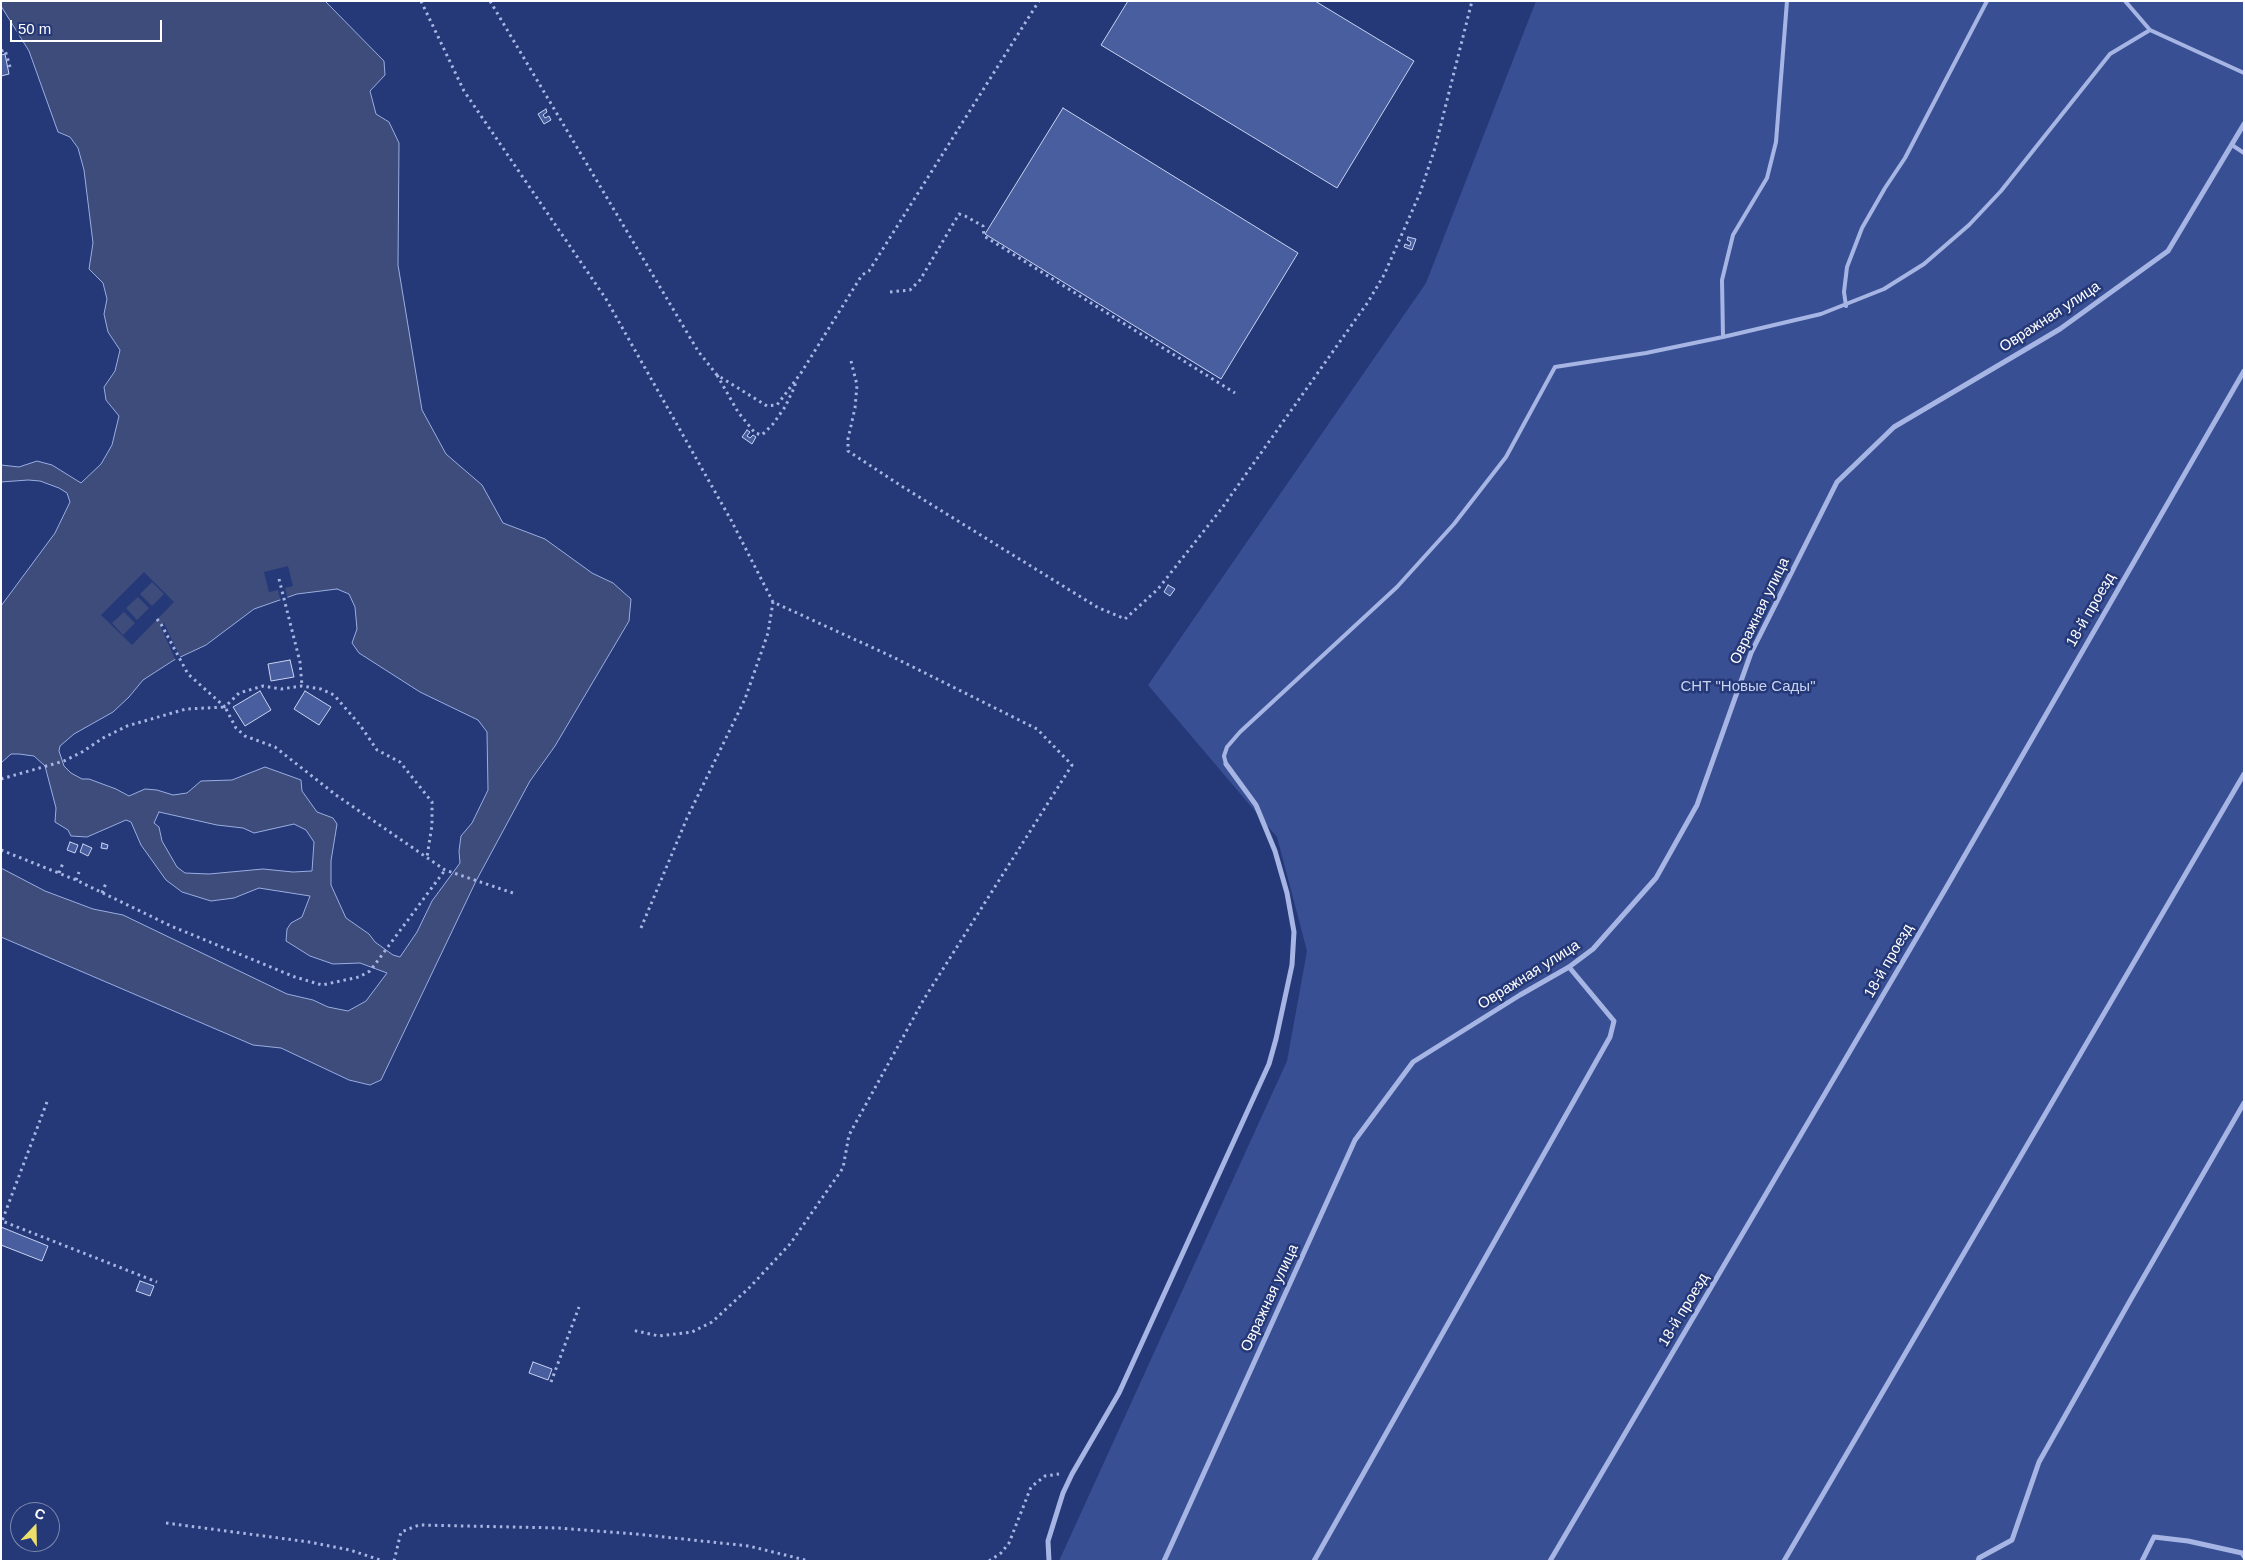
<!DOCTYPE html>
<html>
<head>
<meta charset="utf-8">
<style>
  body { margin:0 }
  #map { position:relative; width:2245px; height:1562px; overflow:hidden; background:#253877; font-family:Helvetica,sans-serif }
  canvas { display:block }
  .frame { position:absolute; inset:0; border:2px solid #fff; pointer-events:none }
  .north { position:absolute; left:10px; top:1502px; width:50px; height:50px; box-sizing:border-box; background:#253877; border:1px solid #7c88ad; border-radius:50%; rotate:21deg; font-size:14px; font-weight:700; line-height:20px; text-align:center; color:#fff }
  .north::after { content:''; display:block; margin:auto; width:18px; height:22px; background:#ece06b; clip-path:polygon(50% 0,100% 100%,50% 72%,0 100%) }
  .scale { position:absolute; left:10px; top:20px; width:152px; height:22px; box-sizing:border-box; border:2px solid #fff; border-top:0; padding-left:6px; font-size:15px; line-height:18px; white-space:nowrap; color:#fff; -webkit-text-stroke:4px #253877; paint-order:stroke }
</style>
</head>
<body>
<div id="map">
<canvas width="2245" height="1562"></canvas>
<div class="frame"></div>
<div class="north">С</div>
<div class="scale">50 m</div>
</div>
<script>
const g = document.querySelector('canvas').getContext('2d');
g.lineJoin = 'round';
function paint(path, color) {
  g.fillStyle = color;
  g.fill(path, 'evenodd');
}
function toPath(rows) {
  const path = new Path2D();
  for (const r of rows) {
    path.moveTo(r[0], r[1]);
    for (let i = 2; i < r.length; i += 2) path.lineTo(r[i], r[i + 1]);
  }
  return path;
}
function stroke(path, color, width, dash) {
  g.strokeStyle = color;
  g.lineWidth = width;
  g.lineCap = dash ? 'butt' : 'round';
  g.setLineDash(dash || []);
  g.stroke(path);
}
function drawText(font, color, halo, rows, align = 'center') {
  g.font = font + ' Helvetica,sans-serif';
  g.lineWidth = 5;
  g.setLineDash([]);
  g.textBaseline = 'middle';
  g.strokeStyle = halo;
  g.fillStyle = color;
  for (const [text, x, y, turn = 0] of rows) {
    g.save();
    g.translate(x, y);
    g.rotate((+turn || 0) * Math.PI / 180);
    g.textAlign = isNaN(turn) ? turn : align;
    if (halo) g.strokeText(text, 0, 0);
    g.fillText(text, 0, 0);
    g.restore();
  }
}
const green = toPath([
  [1536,1,2244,1,2244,1561,1059,1561,1287,1061,1307,951,1277,837,1148,685,1426,283]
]);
const water = toPath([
  [1,1,325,1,384,61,385,75,370,91,376,114,389,122,399,143,398,265,422,410,446,454,482,485,503,523,545,539,592,573,613,583,631,599,629,621,555,746,530,781,476,881,381,1080,370,1085,349,1080,281,1048,253,1045,1,937,1,868,45,891,93,909,123,915,287,994,313,1000,328,1007,348,1011,366,1001,387,973,360,963,333,964,310,956,286,941,287,929,291,923,302,917,310,896,259,888,234,898,211,901,182,892,166,880,141,845,131,822,126,820,87,837,71,836,68,830,55,822,56,808,45,766,34,756,19,754,11,754,1,763,1,606,55,533,70,502,67,493,59,488,40,481,28,480,1,482,1,465,19,467,37,461,52,465,81,483,101,464,112,445,119,416,106,400,104,387,115,371,120,350,108,332,104,314,107,299,103,283,89,269,93,243,84,170,78,148,70,137,58,132,29,51,1,6,1,1],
  [337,589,349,594,355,607,357,629,352,643,359,653,420,692,478,720,487,732,488,790,472,823,461,836,459,851,460,863,432,901,417,932,400,957,393,955,375,942,369,934,346,918,331,885,331,861,337,824,333,818,317,812,302,791,301,780,265,767,232,780,201,781,187,793,173,795,157,790,145,789,129,796,116,789,89,779,82,779,71,773,64,766,59,751,60,746,74,734,113,712,129,697,143,680,174,660,206,645,254,609,297,594,337,589],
  [159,812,217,825,243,828,254,833,294,824,306,830,314,842,312,871,293,872,263,869,209,874,185,873,177,867,162,841,159,827,154,823,159,812]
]);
const pier = toPath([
  [288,566,293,586,285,588,288,600,281,602,278,590,269,592,264,572],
  [144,572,174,602,132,645,101,615],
  [152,582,164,594,152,606,140,594],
  [138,597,149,608,137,620,126,608],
  [124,612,135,623,123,635,112,623],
  [164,623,181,659,176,661,160,625]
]);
const building = toPath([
  [1128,1,1315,1,1414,61,1337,188,1101,45,1128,1],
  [5,54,9,74,1,76,1,55,5,54],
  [1063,108,1298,253,1221,379,985,234,1063,108],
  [546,109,547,112,543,115,545,118,549,116,551,120,544,124,538,114,546,109],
  [1408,237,1416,239,1412,250,1404,247,1405,244,1410,246,1411,242,1407,240,1408,237],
  [747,430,750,432,747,436,750,438,753,435,756,437,752,444,742,437,747,430],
  [1168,585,1175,589,1170,596,1164,592,1168,585],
  [290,660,294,677,271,681,268,664,290,660],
  [260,691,271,710,245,726,233,707,260,691],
  [305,691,331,707,319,725,294,709,305,691],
  [70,842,78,845,75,853,67,850,70,842],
  [102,843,108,845,107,849,101,848,102,843],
  [83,844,92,848,88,856,80,852,83,844],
  [1,1227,48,1246,42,1261,1,1245,1,1227],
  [140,1281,154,1286,150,1296,136,1291,140,1281],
  [533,1362,552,1369,548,1380,529,1373,533,1362]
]);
const path = toPath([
  [421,1,464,91,606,299,731,520,773,602,893,657,1037,729,1072,765,924,999,849,1135,843,1168,790,1244,750,1287,712,1322,692,1332,659,1336,632,1330],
  [490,1,698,351,717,375,767,406,777,405,801,373,862,275,869,271,1039,1],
  [1,51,5,50,10,67],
  [890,292,910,290,920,280,959,214,965,216,983,226,984,236,1235,393],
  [851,361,857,385,855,408,848,439,848,451,903,487,1097,607,1125,619,1158,589,1222,508,1368,302,1384,275,1420,193,1435,148,1472,1],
  [717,375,738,412,755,433,762,435,773,424,785,407,795,386,795,381],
  [279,579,300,662,302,686],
  [157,619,161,624,188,674,225,707,239,693,263,686,281,689,302,686,321,689,334,695,360,725,377,750,400,762,432,802,432,825,427,857],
  [1,779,64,761,82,752,103,738,127,726,186,709,225,707,236,728,245,736,275,747,336,795,445,870,516,894],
  [1,850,76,880,171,926,295,977,322,985,359,977,370,971,445,870],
  [59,873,63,863],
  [76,880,79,872],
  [102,893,106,883],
  [641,928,687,818,745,699,768,633,773,602],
  [47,1102,2,1221,157,1282],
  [551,1382,579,1307],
  [166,1523,309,1542,350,1550,383,1561],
  [394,1561,401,1532,419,1525,559,1528,636,1534,749,1546,809,1561],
  [989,1561,1001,1553,1009,1543,1031,1487,1045,1476,1059,1474]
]);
const service = toPath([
  [2125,1,2150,30,2244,73],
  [2232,145,2244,153],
  [1846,306,1844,292,1847,267,1862,228,1885,188,1905,158,1987,1],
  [1723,337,1722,280,1733,235,1767,178,1776,142,1787,1],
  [1226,764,1224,756,1227,747,1240,732,1397,587,1454,524,1506,457,1555,367,1646,353,1723,337,1821,314,1884,289,1924,264,1969,225,2001,191,2110,54,2150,30]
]);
const minor = toPath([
  [1049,1561,1048,1541,1063,1493,1072,1474,1119,1393,1269,1064,1276,1039,1292,965,1294,932,1287,893,1275,851,1256,805,1226,764],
  [1164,1561,1355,1140,1413,1062,1520,995,1569,967,1593,949,1656,878,1697,805,1751,653,1837,482,1894,427,2060,329,2168,251,2244,124],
  [1314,1561,1610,1037,1614,1021,1569,967],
  [1550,1561,1946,888,2244,371],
  [1784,1561,2244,774],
  [1978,1561,1979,1558,2012,1540,2039,1462,2131,1299,2244,1103],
  [2142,1561,2154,1537,2188,1541,2242,1553,2244,1556]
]);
const streetNames = [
  ["Овражная улица",2050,317,-33],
  ["18-й проезд",2091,610,-60],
  ["Овражная улица",1760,611,-64],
  ["18-й проезд",1889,961,-60],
  ["Овражная улица",1529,975,-32],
  ["Овражная улица",1270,1298,-65],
  ["18-й проезд",1684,1310,-59]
];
const parkNames = [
  ["СНТ \"Новые Сады\"",1748,687]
];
paint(green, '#384f94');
paint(water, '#3d4c7b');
stroke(water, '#9aaee3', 1);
paint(pier, '#253877');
paint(building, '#495e9e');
stroke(building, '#c8d3f2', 1);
stroke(path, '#a6b5e3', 3, [2.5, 4]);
stroke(service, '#a6b5e3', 4);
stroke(minor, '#a6b5e3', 5);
drawText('15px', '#fff', '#253877', streetNames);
drawText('15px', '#c8d3f2', '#253877', parkNames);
</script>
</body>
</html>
